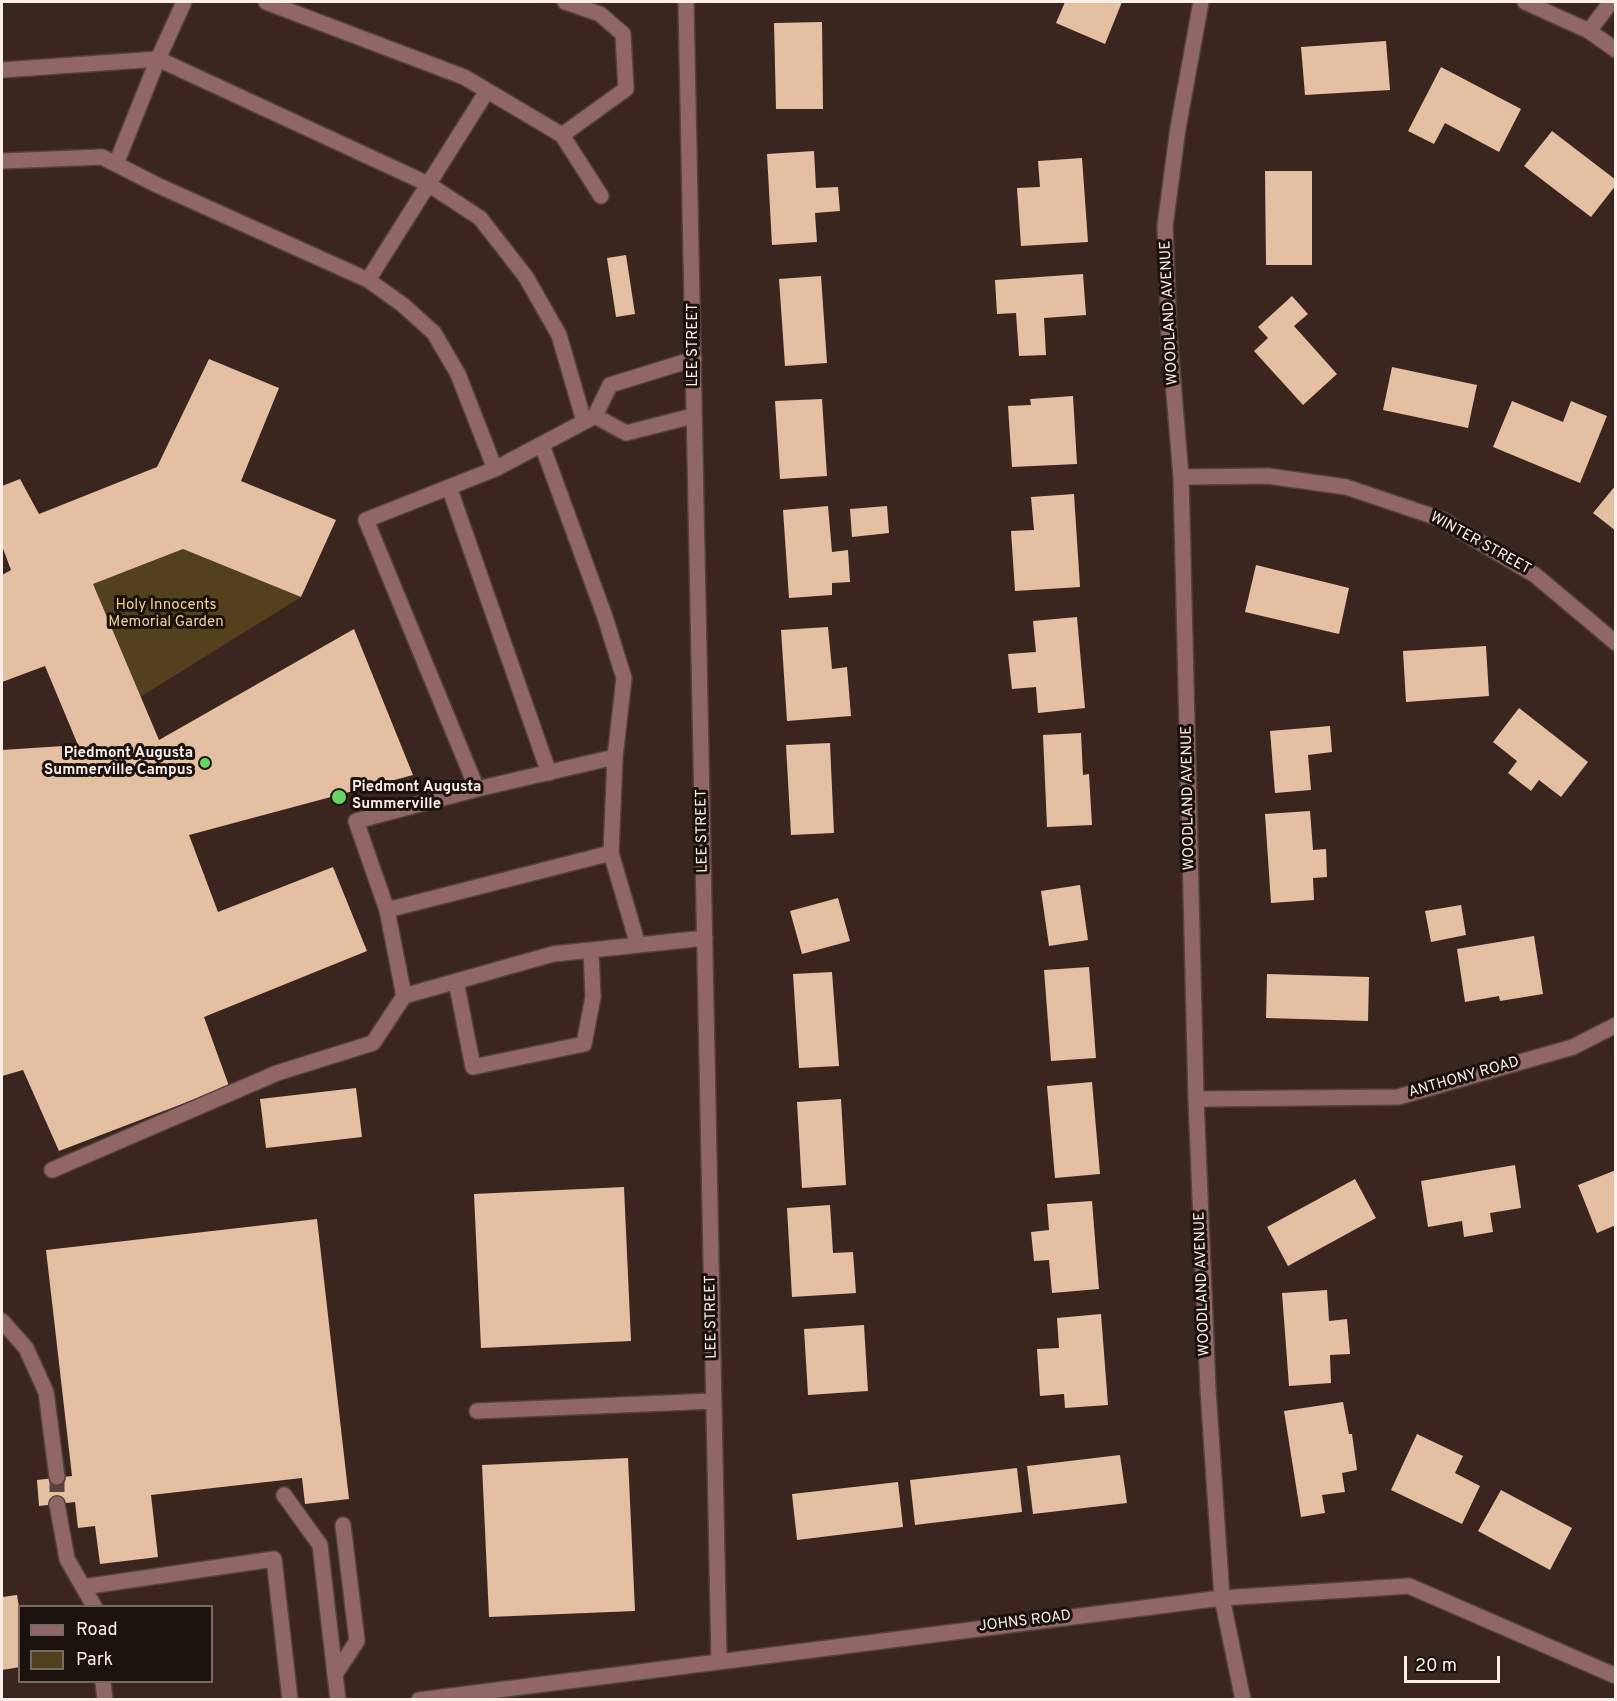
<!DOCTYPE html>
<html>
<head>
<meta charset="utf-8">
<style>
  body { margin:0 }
  #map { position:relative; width:1617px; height:1701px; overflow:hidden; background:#3b261f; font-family:Overpass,sans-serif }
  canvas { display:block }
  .frame { position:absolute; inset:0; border:3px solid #fceee9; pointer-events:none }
  .legend { position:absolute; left:18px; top:1605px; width:195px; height:78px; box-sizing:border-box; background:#1b120e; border:2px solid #756a66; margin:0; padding:8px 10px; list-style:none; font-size:18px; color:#fceee9 }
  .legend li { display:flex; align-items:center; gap:12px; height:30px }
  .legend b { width:30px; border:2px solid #756a66 }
  .scale { position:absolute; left:1404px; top:1656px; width:96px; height:27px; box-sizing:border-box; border:3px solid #fceee9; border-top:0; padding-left:8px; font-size:18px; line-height:21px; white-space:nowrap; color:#fceee9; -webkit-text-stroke:4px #1b120e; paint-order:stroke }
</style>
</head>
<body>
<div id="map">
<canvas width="1617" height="1701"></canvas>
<div class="frame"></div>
<ul class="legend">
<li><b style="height:8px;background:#906766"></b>Road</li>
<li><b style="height:16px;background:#53411e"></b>Park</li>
</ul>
<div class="scale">20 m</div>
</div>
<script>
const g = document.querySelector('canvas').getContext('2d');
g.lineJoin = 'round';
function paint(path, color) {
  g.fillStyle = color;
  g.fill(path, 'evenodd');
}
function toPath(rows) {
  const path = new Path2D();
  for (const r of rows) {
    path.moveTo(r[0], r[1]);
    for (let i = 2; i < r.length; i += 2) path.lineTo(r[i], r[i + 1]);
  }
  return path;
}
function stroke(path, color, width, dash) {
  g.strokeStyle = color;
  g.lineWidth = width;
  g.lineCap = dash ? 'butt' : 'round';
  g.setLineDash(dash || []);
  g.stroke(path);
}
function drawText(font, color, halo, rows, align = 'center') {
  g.font = font + ' Overpass,sans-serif';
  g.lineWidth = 6;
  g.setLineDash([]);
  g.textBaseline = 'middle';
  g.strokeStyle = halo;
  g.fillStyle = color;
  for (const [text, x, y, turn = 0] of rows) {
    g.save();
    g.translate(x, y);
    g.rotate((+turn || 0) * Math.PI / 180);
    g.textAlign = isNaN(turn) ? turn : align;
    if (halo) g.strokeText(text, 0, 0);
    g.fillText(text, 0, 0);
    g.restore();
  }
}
const green = toPath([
  [183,549,301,597,140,697,93,584]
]);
const building = toPath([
  [1065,2,1122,2,1105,44,1056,23],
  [822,22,823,109,776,109,774,23],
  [1386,41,1390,90,1305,95,1301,47],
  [1441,67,1521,109,1499,152,1445,123,1434,144,1408,131],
  [1552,131,1616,180,1616,185,1591,217,1524,166],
  [814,151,816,188,838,187,840,211,815,213,817,242,772,245,767,154],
  [1082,158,1088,242,1021,246,1017,188,1040,187,1038,161],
  [1265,171,1312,171,1312,265,1266,265],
  [626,255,635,314,616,317,607,258],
  [1083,274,1086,315,1044,318,1046,355,1019,356,1016,313,997,314,995,280],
  [821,276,827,363,785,366,779,279],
  [1292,296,1308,314,1294,326,1337,374,1303,405,1254,351,1268,338,1258,327],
  [209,359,279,388,241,481,336,520,301,597,183,549,93,584,159,740,354,629,413,775,189,835,218,912,333,867,367,951,204,1017,229,1086,59,1151,23,1070,2,1076,2,750,78,745,45,666,2,682,2,575,11,570,2,546,2,486,20,479,39,514,157,467],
  [1392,367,1477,385,1468,428,1383,410],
  [1073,396,1077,464,1012,467,1008,406,1031,405,1030,399],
  [822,399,827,476,780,479,775,401],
  [1512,401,1563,422,1571,401,1607,416,1580,483,1493,447],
  [1616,485,1616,531,1593,513],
  [1074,494,1080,587,1015,591,1011,531,1034,530,1031,497],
  [828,506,832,552,848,550,850,582,832,583,832,595,789,598,783,510],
  [887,506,889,533,852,537,850,509],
  [1256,565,1349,588,1339,634,1245,612],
  [1077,617,1085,708,1038,713,1036,687,1012,689,1008,654,1036,652,1033,621],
  [828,627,832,669,847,667,851,716,787,721,781,630],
  [1486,646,1489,696,1406,702,1403,651],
  [1519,708,1588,762,1561,797,1539,780,1531,791,1508,773,1517,761,1493,742],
  [1330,726,1332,752,1308,755,1311,790,1275,793,1270,731],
  [1081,733,1083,775,1089,774,1092,825,1047,827,1043,735],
  [830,743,834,833,791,835,786,745],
  [1310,811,1313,850,1326,849,1327,877,1313,878,1314,900,1271,903,1265,814],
  [1080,885,1088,940,1049,946,1041,891],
  [838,898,850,941,802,954,790,911],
  [1461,905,1466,935,1431,942,1425,911],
  [1534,936,1543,994,1500,1001,1499,996,1465,1002,1457,949],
  [1089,967,1096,1058,1051,1061,1044,970],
  [832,972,839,1066,799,1068,793,974],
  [1267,974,1369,977,1368,1021,1266,1018],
  [1092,1082,1100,1174,1055,1178,1047,1086],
  [356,1088,362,1137,266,1148,260,1099],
  [841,1099,846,1185,802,1188,797,1102],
  [1515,1165,1521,1208,1490,1213,1493,1232,1464,1237,1462,1221,1428,1227,1421,1181],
  [1616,1170,1616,1225,1597,1233,1578,1185],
  [1355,1179,1376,1218,1288,1266,1267,1227],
  [624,1187,631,1341,481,1348,474,1194],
  [1092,1201,1099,1289,1052,1293,1049,1260,1034,1261,1031,1232,1049,1230,1047,1204],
  [830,1205,833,1253,853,1252,856,1293,792,1297,787,1208],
  [317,1219,349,1499,305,1504,302,1478,151,1495,158,1557,100,1564,95,1526,78,1528,75,1502,39,1506,37,1480,72,1476,46,1250],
  [1327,1290,1329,1321,1347,1319,1350,1354,1330,1355,1331,1383,1289,1386,1282,1293],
  [1101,1314,1108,1405,1065,1408,1064,1394,1040,1396,1037,1349,1059,1348,1057,1318],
  [864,1325,868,1391,808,1395,804,1329],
  [1343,1402,1349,1434,1352,1434,1357,1470,1342,1473,1345,1492,1322,1495,1325,1513,1301,1517,1284,1411],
  [1417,1434,1463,1456,1455,1473,1480,1486,1462,1524,1391,1490],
  [1120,1455,1127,1503,1033,1514,1027,1466],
  [628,1458,635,1611,489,1617,482,1465],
  [1017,1468,1022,1512,915,1525,910,1480],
  [898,1482,903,1527,797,1540,792,1494],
  [1501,1490,1572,1528,1550,1570,1478,1531],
  [17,1595,20,1613,20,1667,2,1670,2,1597]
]);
const minorTunnel = toPath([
  [57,1477,57,1504]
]);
const minor = toPath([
  [266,2,464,77,562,135,601,196],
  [686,2,719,1660],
  [1201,2,1178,128,1165,226,1169,333,1181,477,1196,1099,1208,1389,1222,1598,1243,1700],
  [1525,2,1589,31,1616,50],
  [1589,31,1611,2],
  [2,70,158,59,428,184,480,218,526,277,559,335,584,421],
  [562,135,626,89,623,34,600,14,565,2],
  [2,161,102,157,157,185,368,280,403,305,434,333,458,374,495,469],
  [116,164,158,59,184,2],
  [368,280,487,91],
  [693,416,626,433,595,416,610,385,694,359],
  [542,445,605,617,624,678,615,757,611,853,638,945],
  [1181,477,1268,476,1346,487,1441,519,1535,575,1616,643],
  [449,487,549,773],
  [477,789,366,520,495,469,595,416],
  [387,910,611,853],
  [456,981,473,1067,584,1044,593,997,591,950],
  [404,996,387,910,356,821,477,789,615,757],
  [1196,1099,1398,1097,1573,1047,1616,1025],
  [52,1170,277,1073,373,1043,404,996,553,954,705,938],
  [2,1321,26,1348,46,1392,57,1477],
  [477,1411,714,1401],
  [284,1495,320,1545,338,1700],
  [57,1504,67,1559,94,1606],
  [83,1587,274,1559,290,1700],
  [336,1673,357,1641,343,1525],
  [103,1682,105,1700],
  [419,1700,1222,1598,1409,1586,1616,1676]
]);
const markers = [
  [205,763,6,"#68d465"],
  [339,797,8,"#68d465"]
];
const streetNames = [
  ["WOODLAND AVENUE",1170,313,-93],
  ["LEE STREET",694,345,-90],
  ["WINTER STREET",1480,544,29],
  ["WOODLAND AVENUE",1189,798,-91],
  ["LEE STREET",703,831,-91],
  ["ANTHONY ROAD",1464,1078,-16],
  ["WOODLAND AVENUE",1203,1284,-92],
  ["LEE STREET",712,1317,-91],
  ["JOHNS ROAD",1025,1622,-7]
];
const parkNames = [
  ["Holy Innocents",166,606],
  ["Memorial Garden",166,623]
];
const poiNames = [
  ["Piedmont Augusta",193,754],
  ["Summerville Campus",193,771],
  ["Piedmont Augusta",352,788,"left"],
  ["Summerville",352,805,"left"]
];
paint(green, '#53411e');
paint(building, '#e4bfa1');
stroke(minorTunnel, '#58443d', 15, [15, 8]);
stroke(minor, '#56423b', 18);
stroke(minor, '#906766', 15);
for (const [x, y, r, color] of markers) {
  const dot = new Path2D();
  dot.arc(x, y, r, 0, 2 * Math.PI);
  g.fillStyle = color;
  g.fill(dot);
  stroke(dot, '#1b120e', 2);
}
drawText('15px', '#fceee9', '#1b120e', streetNames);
drawText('15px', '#f2cf91', '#1b120e', parkNames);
drawText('bold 15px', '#fceee9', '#1b120e', poiNames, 'right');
</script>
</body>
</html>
